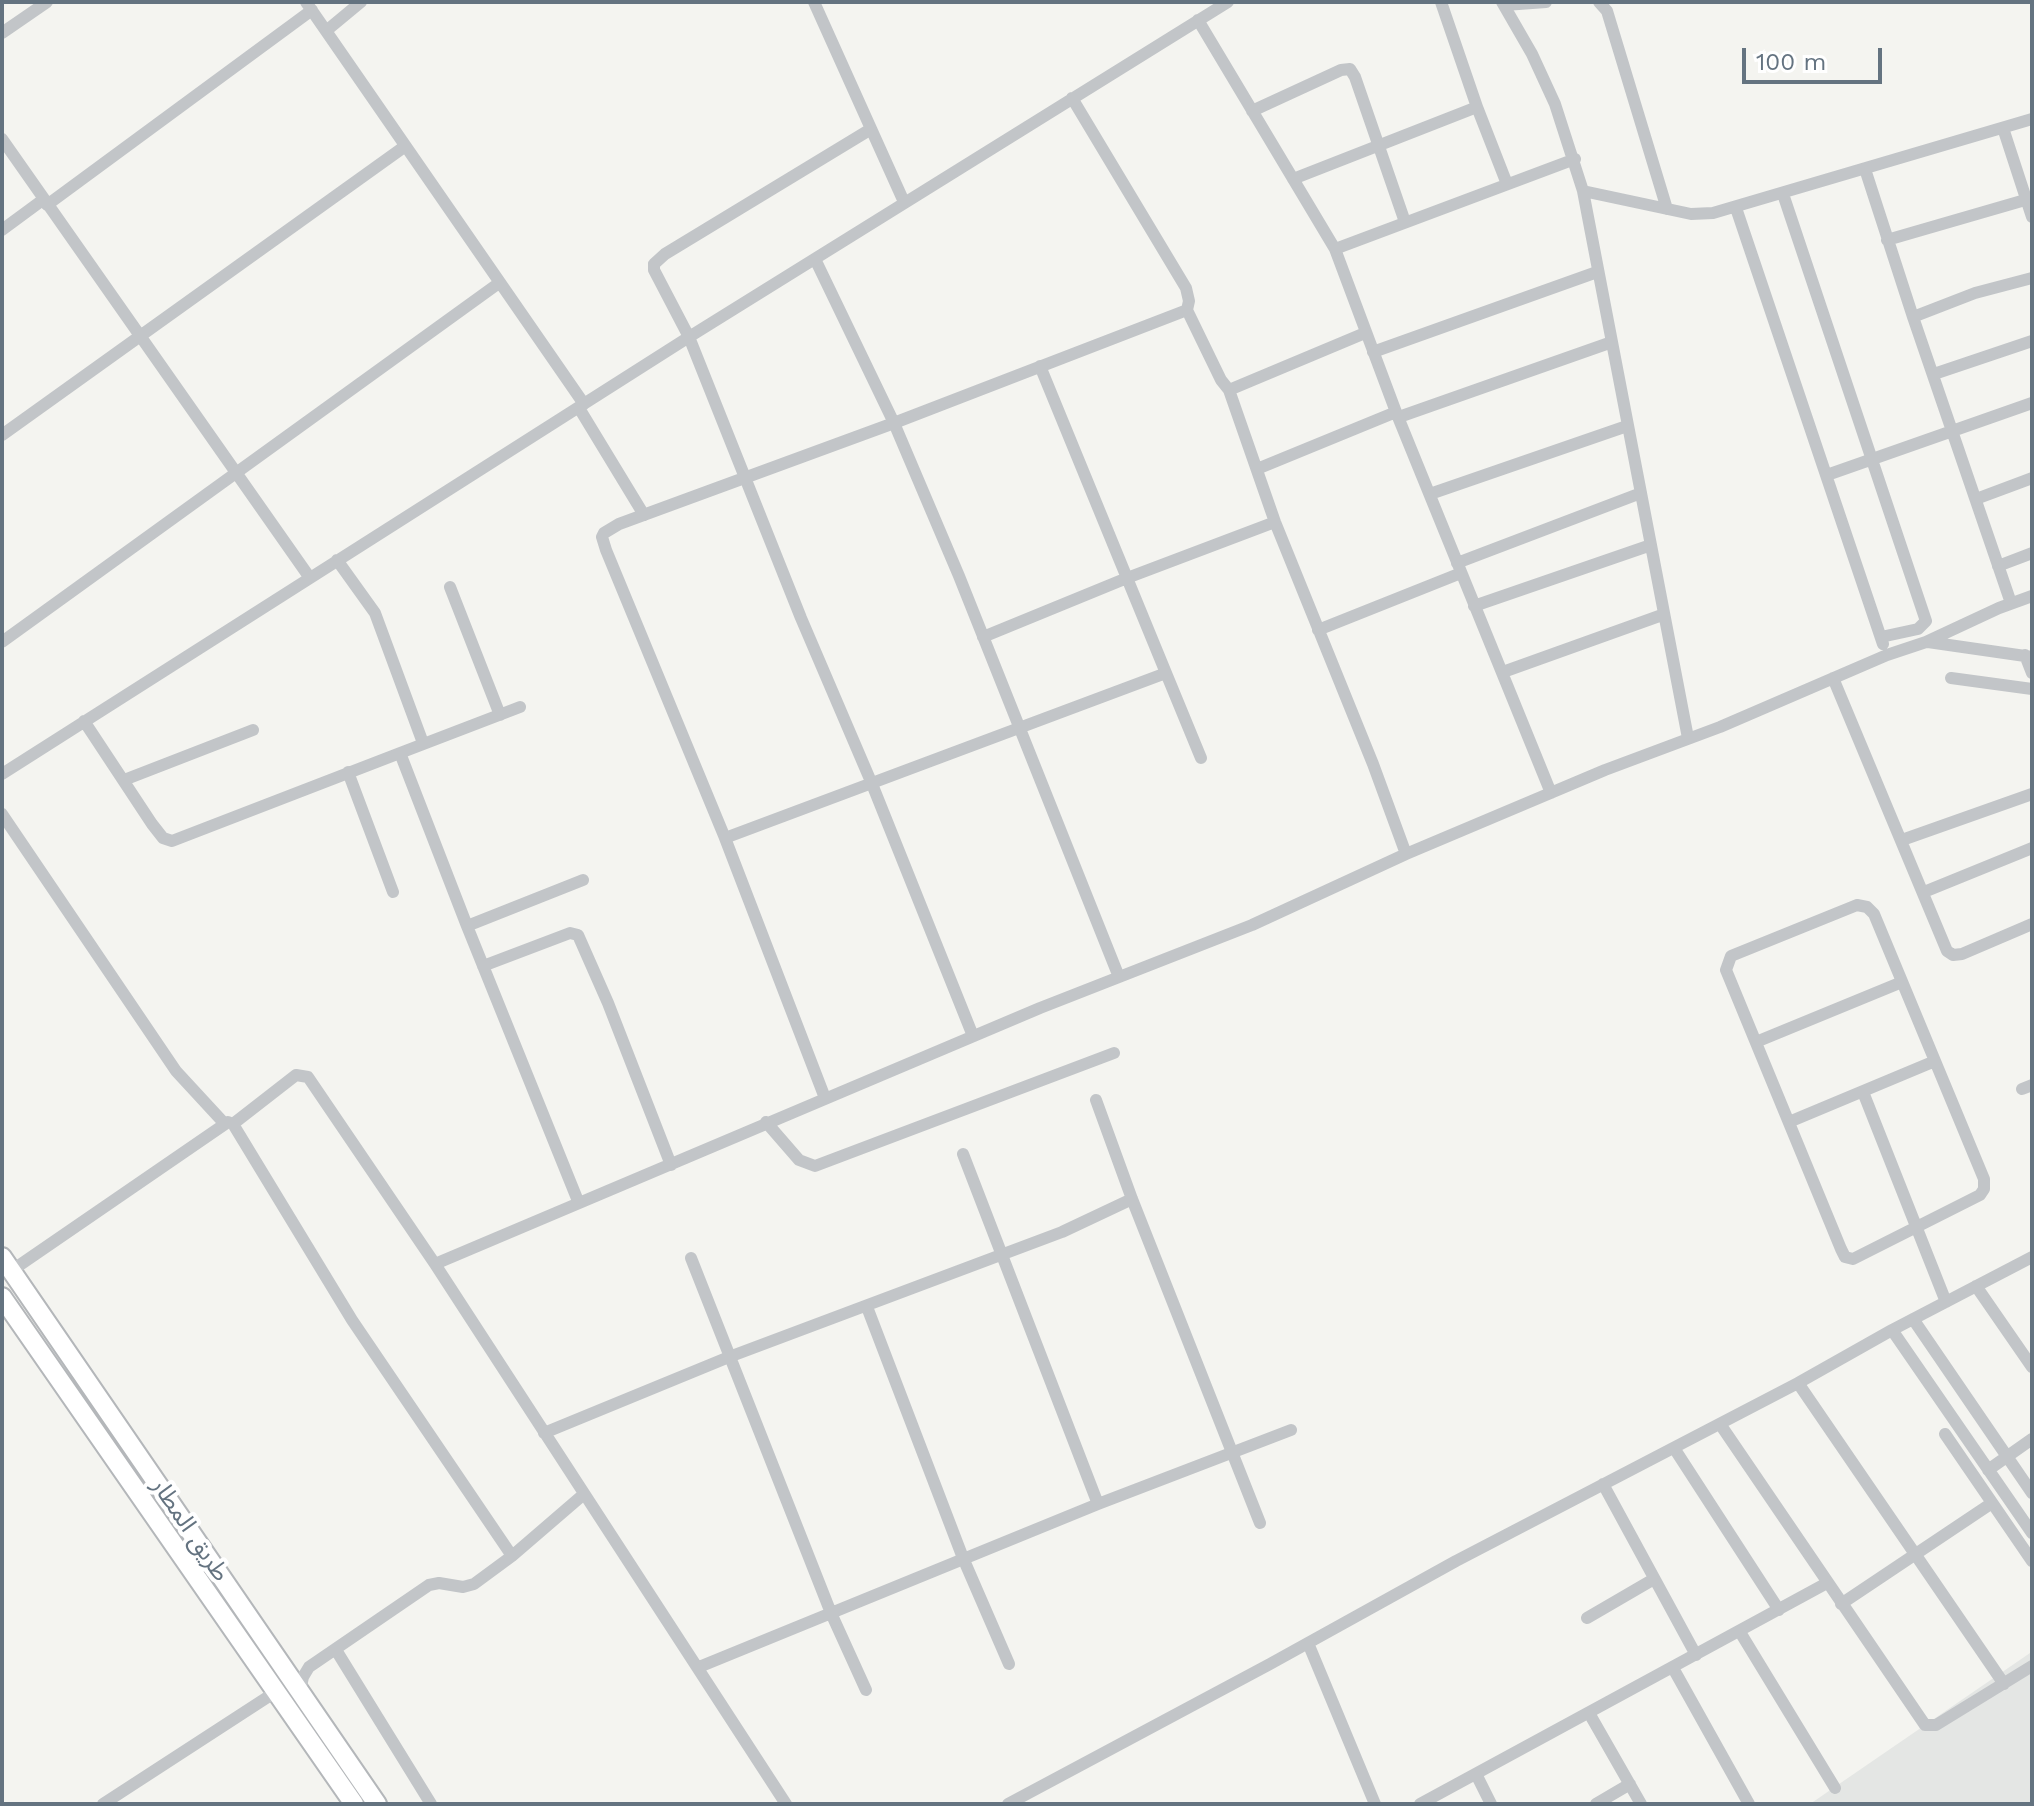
<!DOCTYPE html>
<html>
<head>
<meta charset="utf-8">
<style>
  body { margin:0 }
  #map { position:relative; width:2034px; height:1806px; overflow:hidden; background:#f4f4f0; font-family:"Work Sans",sans-serif }
  canvas { display:block }
  .frame { position:absolute; inset:0; border:4px solid #647380; pointer-events:none }
  .scale { position:absolute; left:1742px; top:48px; width:140px; height:36px; box-sizing:border-box; border:4px solid #647380; border-top:0; padding-left:10px; font-size:24px; line-height:28px; white-space:nowrap; color:#647380; -webkit-text-stroke:6px #fff; paint-order:stroke }
</style>
</head>
<body>
<div id="map">
<canvas width="2034" height="1806"></canvas>
<div class="frame"></div>
<div class="scale">100 m</div>
</div>
<script>
const g = document.querySelector('canvas').getContext('2d');
g.lineJoin = 'round';
function paint(path, color) {
  g.fillStyle = color;
  g.fill(path, 'evenodd');
}
function toPath(rows) {
  const path = new Path2D();
  for (const r of rows) {
    path.moveTo(r[0], r[1]);
    for (let i = 2; i < r.length; i += 2) path.lineTo(r[i], r[i + 1]);
  }
  return path;
}
function stroke(path, color, width, dash) {
  g.strokeStyle = color;
  g.lineWidth = width;
  g.lineCap = dash ? 'butt' : 'round';
  g.setLineDash(dash || []);
  g.stroke(path);
}
function drawText(font, color, halo, rows, align = 'center') {
  g.font = font + ' "Work Sans","Noto Sans Arabic",sans-serif';
  g.lineWidth = 8;
  g.setLineDash([]);
  g.textBaseline = 'middle';
  g.strokeStyle = halo;
  g.fillStyle = color;
  for (const [text, x, y, turn = 0] of rows) {
    g.save();
    g.translate(x, y);
    g.rotate((+turn || 0) * Math.PI / 180);
    g.textAlign = isNaN(turn) ? turn : align;
    if (halo) g.strokeText(text, 0, 0);
    g.fillText(text, 0, 0);
    g.restore();
  }
}
const built = toPath([
  [2032,1652,2032,1804,1810,1804,2030,1653]
]);
const minor = toPath([
  [306,2,584,404],
  [814,2,904,202],
  [1441,2,1477,107],
  [1502,2,1532,54,1555,104,1583,191,1688,738],
  [1599,2,1607,11,1667,209],
  [1505,5,1546,2],
  [1198,20,1335,249,1396,412,1551,793],
  [326,31,361,2],
  [2,33,47,2],
  [1072,98,1186,288,1189,301,1187,310,1221,380,1229,390,1275,522,1373,764,1406,854],
  [1252,111,1341,70,1350,69,1355,77,1405,222],
  [2003,128,2032,217],
  [871,129,665,254,654,264,654,270,689,337,801,618,872,784,973,1036],
  [2,139,310,578],
  [1865,169,1913,317,2011,603],
  [1293,179,1477,107,1507,184],
  [1583,191,1691,214,1713,213,2032,119],
  [1783,194,1926,621,1918,629,1881,637],
  [47,205,312,10],
  [1736,208,1883,644],
  [2,230,44,199],
  [1887,240,2032,198],
  [1335,249,1575,159],
  [815,259,894,423,959,576,1119,977],
  [1913,317,1975,293,2032,278],
  [1373,352,1597,272],
  [1040,366,1166,673],
  [1934,374,2032,341],
  [1229,390,1365,333],
  [579,408,644,515],
  [1399,417,1612,342],
  [2,435,404,147],
  [1257,469,1396,412],
  [1827,475,2032,403],
  [1430,494,1627,426],
  [1976,499,2032,478],
  [337,560,375,613,423,743],
  [1457,563,1641,493],
  [1998,566,2032,553],
  [450,587,500,715],
  [1474,606,1651,545],
  [1318,630,1461,573],
  [983,637,1127,578,1275,522],
  [2,642,499,283],
  [1928,642,2032,657],
  [2025,655,2032,673],
  [1503,672,1662,615],
  [1833,678,1947,951,1953,955,1962,954,2032,924],
  [1951,678,2032,689],
  [84,721,152,824,163,838,172,841,400,753,467,926],
  [400,753,520,707],
  [348,772,393,892],
  [2,774,689,337,1228,2],
  [124,780,253,730],
  [2,814,176,1071,224,1123],
  [725,838,1166,673,1201,758],
  [1902,840,2032,794],
  [1924,892,2032,848],
  [1857,905,1867,907,1874,914,1984,1179,1984,1189,1980,1195,1853,1259,1845,1257,1841,1249,1726,970,1731,956,1857,905],
  [483,966,570,933,578,935,608,1003,671,1165],
  [1756,1042,1902,982],
  [2022,1089,2032,1085],
  [1863,1092,1946,1302],
  [825,1098,725,838,606,550,602,537,604,533,619,524,894,423,1187,310],
  [1096,1100,1132,1199,1260,1523],
  [766,1122,799,1160,815,1166,1114,1053],
  [1789,1122,1935,1061],
  [233,1124,296,1075,308,1077,435,1264,786,1804],
  [963,1154,1098,1504],
  [578,1201,467,926,583,880],
  [691,1258,831,1613,866,1690],
  [435,1264,1040,1008,1252,925,1406,854,1605,770,1720,727,1887,655,1926,642,1999,608,2032,596],
  [11,1271,228,1122,233,1124,352,1320,512,1556],
  [1976,1286,2032,1367],
  [867,1307,963,1558,1009,1664],
  [1913,1319,2032,1493],
  [1892,1330,2032,1533],
  [1798,1383,2004,1684],
  [1720,1424,1925,1725,1936,1725,2032,1666],
  [544,1433,729,1357,1062,1232,1132,1199],
  [1945,1434,2032,1561],
  [1674,1448,1779,1610],
  [1988,1470,2032,1439],
  [1603,1484,1696,1655],
  [1841,1604,1992,1503],
  [1587,1618,1654,1579],
  [1740,1632,1835,1788],
  [1308,1643,1375,1804],
  [336,1650,431,1804],
  [699,1667,1098,1504,1291,1430],
  [1673,1668,1749,1804],
  [300,1691,303,1677,309,1667,429,1585,439,1583,463,1587,474,1584,512,1556,584,1494],
  [1589,1713,1641,1804],
  [1476,1774,1491,1804],
  [103,1804,277,1691],
  [1008,1804,1270,1664,1456,1561,1798,1383,1892,1330,2032,1257],
  [1420,1804,1827,1583],
  [1596,1804,1630,1784]
]);
const highway = toPath([
  [2,1257,377,1804],
  [2,1297,354,1804]
]);
const streetNames = [
  ["طريق المطار",190,1530,56]
];
paint(built, '#e4e6e4');
stroke(highway, '#b4b7ba', 22);
stroke(minor, '#c2c5c8', 12);
stroke(highway, '#fff', 18);
drawText('24px', '#647380', '#fff', streetNames);
</script>
</body>
</html>
